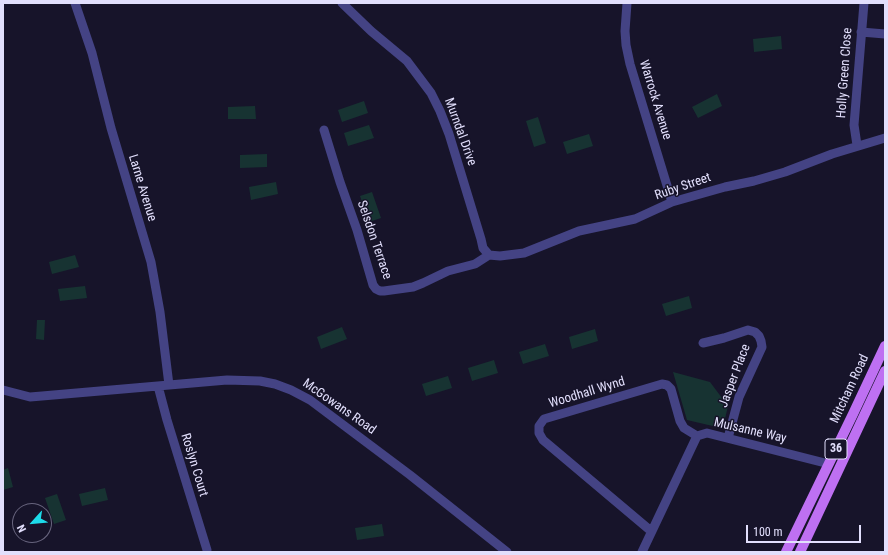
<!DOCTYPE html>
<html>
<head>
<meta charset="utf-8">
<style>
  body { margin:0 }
  #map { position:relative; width:888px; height:555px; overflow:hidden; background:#17142a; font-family:"Roboto Condensed",sans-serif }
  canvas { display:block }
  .frame { position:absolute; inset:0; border:4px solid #e2dffc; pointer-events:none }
  .north { position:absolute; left:12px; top:503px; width:40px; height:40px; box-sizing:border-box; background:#17142a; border:1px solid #68657e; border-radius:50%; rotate:243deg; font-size:11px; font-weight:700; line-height:16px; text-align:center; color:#e2dffc }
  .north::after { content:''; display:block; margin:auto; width:14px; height:18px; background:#1ddbea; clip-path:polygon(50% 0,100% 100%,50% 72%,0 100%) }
  .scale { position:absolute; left:746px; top:525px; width:115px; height:18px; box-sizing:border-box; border:2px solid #e2dffc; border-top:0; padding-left:5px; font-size:12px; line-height:14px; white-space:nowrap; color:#e2dffc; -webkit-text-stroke:3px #17142a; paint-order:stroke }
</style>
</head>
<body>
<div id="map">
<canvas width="888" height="555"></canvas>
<div class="frame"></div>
<div class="north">N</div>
<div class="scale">100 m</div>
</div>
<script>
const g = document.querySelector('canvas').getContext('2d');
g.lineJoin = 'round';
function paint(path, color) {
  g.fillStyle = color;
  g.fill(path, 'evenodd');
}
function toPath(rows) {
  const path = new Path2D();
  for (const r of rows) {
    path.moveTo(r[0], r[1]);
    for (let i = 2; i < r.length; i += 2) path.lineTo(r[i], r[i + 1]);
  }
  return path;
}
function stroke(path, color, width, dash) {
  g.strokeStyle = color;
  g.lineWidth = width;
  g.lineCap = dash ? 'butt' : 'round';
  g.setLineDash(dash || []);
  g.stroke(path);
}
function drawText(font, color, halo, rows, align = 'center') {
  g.font = font + ' "Roboto Condensed",sans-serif';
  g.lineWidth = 3;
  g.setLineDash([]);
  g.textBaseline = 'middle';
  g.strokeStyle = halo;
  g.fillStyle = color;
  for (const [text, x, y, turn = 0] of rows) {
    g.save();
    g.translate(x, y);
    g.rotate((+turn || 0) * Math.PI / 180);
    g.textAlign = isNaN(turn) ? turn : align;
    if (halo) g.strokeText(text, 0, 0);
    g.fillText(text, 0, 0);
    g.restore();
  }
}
const green = toPath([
  [781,36,782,49,754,52,753,39],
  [717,94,722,106,698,118,692,107],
  [364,101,368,113,342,122,338,110],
  [255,106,256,119,228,119,228,107],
  [538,117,546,143,534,147,526,121],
  [369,125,374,138,348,146,344,133],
  [589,134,593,146,567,154,563,142],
  [267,154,267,167,240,168,240,155],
  [276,182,278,194,251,200,249,187],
  [372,192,381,218,369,222,360,196],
  [75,255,79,267,52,274,49,262],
  [85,286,87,298,60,301,58,289],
  [689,296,692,308,666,316,662,304],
  [37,320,45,320,44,340,36,339],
  [342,327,347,339,321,349,317,337],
  [595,329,598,341,572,349,569,337],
  [545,344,549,356,523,364,519,352],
  [494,360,498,373,472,381,468,368],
  [673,372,710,382,728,406,724,423,717,427,687,420],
  [448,376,452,388,426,396,422,384],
  [8,468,13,487,3,490,3,470],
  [105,488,108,500,82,506,79,494],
  [57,494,66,520,54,524,45,498],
  [382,524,384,536,357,540,355,528]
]);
const street = toPath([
  [75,3,92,53,111,128,151,262,160,312,169,385],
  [342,3,371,31,407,61,431,93,440,111,449,134,481,239,483,248,489,255],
  [627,3,625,31,626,45,630,64,672,202],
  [861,32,885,34],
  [324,130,340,182,357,230,373,285,376,289,380,291,384,291,413,287,423,283,448,271,475,264,489,255],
  [857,145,854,125,864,3],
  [489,255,500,256,524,253,579,231,635,219,672,202,725,187,754,181,785,172,832,154,885,138],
  [703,343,724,338,748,330,755,332,759,336,761,341,762,347,739,397,728,438],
  [158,386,167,420,207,550],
  [3,390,30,397,42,396,227,380,260,381,275,384,291,390,310,400,410,475,507,552],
  [651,531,543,440,539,433,539,426,544,419,662,384,667,385,671,389,680,421,684,428,697,436],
  [642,552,697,436,707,433,829,464]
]);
const primary = toPath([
  [786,552,853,414,885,346],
  [800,552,885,371]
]);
const shields = [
  [836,449,22]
];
const shieldNames = [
  ["36",836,449]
];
const streetNames = [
  ["Holly Green Close",845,73,-86],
  ["Warrock Avenue",655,100,73],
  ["Murndal Drive",460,132,70],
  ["Ruby Street",683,187,-19],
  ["Larne Avenue",142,188,73],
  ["Selsdon Terrace",374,240,71],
  ["Jasper Place",735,376,-69],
  ["Mitcham Road",850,389,-65],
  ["Woodhall Wynd",587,393,-17],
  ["McGowans Road",339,407,35],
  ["Mulsanne Way",750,431,13],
  ["Roslyn Court",194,465,73]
];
paint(green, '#173332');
stroke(street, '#444384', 9);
stroke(primary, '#be70f2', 10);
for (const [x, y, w] of shields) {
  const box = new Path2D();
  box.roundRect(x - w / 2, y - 10, w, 20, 3);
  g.fillStyle = '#17142a';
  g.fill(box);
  stroke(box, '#e2dffc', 1);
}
drawText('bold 12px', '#e2dffc', null, shieldNames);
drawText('13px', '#e2dffc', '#17142a', streetNames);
</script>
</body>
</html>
